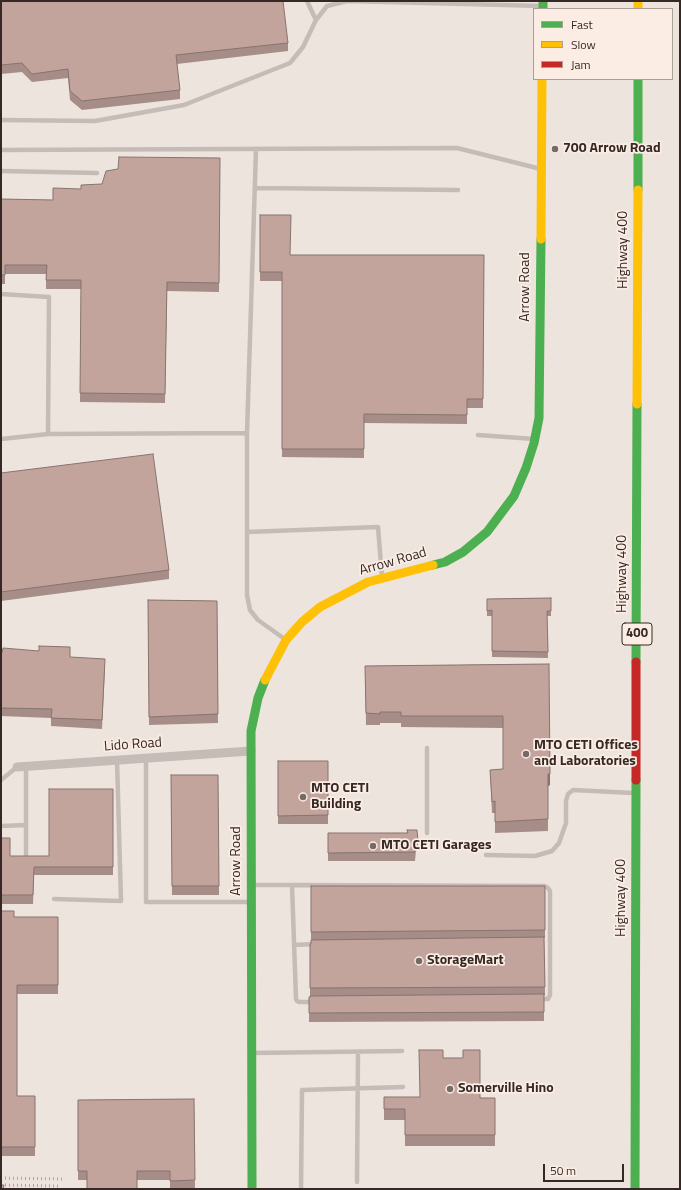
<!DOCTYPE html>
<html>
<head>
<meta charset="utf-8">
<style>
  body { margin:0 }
  #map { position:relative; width:681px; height:1190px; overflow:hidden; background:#ede4dd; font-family:"Titillium Web",sans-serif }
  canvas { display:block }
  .frame { position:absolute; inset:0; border:2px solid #362925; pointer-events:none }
  .legend { position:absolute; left:533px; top:8px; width:140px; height:72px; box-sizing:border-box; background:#fbede4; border:1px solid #ac9f98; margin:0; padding:5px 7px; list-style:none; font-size:12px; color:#362925 }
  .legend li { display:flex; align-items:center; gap:8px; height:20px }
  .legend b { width:20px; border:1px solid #ac9f98 }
  .scale { position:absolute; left:543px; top:1164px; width:81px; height:18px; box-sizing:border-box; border:2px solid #362925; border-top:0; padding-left:5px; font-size:12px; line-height:14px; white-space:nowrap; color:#362925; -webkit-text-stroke:3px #fbede4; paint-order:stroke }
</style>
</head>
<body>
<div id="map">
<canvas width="681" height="1190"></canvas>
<div class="frame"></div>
<ul class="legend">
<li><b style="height:5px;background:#4caf50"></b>Fast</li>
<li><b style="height:5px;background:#ffc107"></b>Slow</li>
<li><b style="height:5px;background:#c62828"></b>Jam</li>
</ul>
<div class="scale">50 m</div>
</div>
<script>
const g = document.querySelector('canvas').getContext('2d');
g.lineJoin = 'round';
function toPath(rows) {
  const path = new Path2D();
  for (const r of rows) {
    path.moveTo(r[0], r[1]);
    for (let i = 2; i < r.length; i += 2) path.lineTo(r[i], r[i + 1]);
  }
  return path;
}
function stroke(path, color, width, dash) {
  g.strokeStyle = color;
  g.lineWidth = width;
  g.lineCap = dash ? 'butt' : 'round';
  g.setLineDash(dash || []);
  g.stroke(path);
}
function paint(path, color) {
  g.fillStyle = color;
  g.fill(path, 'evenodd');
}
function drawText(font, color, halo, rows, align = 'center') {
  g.font = font + ' "Titillium Web",sans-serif';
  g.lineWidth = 3.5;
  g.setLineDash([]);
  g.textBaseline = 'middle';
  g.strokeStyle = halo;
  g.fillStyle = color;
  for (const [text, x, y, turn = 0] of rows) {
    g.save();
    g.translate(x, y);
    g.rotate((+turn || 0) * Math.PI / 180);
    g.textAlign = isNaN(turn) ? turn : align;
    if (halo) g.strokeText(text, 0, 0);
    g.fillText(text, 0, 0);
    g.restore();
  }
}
const lane = toPath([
  [307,1,316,20],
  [1,120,95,121,184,105,290,63,303,47,316,20,327,6,347,1,543,6],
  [256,149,247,433,247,595,250,610,258,620,286,640],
  [1,150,457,148,541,169],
  [1,171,97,173],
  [255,188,458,190],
  [1,294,49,297,48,434],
  [478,435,534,439],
  [1,439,48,434,247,433],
  [247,532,378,527,382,577],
  [146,758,146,902,250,902],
  [26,766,26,855],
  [1,780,17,767],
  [1,826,26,825],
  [427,833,427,748],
  [486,855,535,856,552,851,559,843,566,823,566,801,568,794,573,790,633,793],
  [253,885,292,885,296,999,297,1001,299,1002,315,1002],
  [292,885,545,886,548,888,550,891,550,995,548,999,538,999],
  [54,899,121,901,117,760],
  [294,945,314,944],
  [252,1053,402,1051],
  [357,1182,358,1052],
  [301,1189,302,1090,403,1087]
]);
const street = toPath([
  [17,767,251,751]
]);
const fast = toPath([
  [543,1,543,9],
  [638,190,638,79],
  [433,565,445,562,463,552,487,532,514,496,526,468,534,443,539,418,541,239],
  [636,662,637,404],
  [252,1189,251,731,258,698,265,680],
  [635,1189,636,780]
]);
const slow = toPath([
  [638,1,638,9],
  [541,239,542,79],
  [637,404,638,190],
  [265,680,286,640,302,622,320,607,368,582,433,565]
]);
const jam = toPath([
  [636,780,636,662]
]);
const rail = toPath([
  [1,1178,62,1179],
  [1,1185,61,1186]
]);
const wall = toPath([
  [1,1,288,43,288,51,177,64,180,90,180,99,82,110,70,100,68,78,32,82,22,72,1,74],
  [220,158,219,292,167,291,165,403,80,402,81,289,46,289,46,274,5,274,5,284,1,284,1,199,53,200,81,189],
  [260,215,290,255,484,255,483,408,467,408,467,424,364,423,364,458,282,457,282,281,260,281],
  [1,473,169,570,169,579,1,601],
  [551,598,551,616,547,616,548,658,492,657,492,616,487,616,487,599],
  [148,600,217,601,218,723,149,725],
  [1,653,105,668,102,729,51,726,51,718,1,716],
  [549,664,550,785,548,786,548,831,495,833,495,813,492,813,490,770,503,769,503,728,401,727,401,723,380,723,380,725,366,725,365,666],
  [278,761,328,761,328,824,278,824],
  [171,775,218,775,219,895,172,895],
  [113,789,113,875,34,875,33,904,1,904,1,838,10,856,49,856],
  [407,830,418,841,418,850,416,850,415,861,328,861,328,833,407,833],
  [311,886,545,886,545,938,544,938,545,987,545,995,544,995,544,1021,309,1022,309,997,310,996,310,944,311,944],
  [1,911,14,917,58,917,58,994,17,994,17,1096,35,1096,35,1156,1,1156],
  [443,1058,480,1098,495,1098,495,1146,405,1146,405,1120,384,1120,384,1097,420,1097],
  [194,1099,195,1189,170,1189,170,1180,137,1180,137,1189,87,1189,87,1180,78,1180,78,1100]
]);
const shadedWall = toPath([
  [548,774,550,774,550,785,548,786,548,831]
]);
const building = toPath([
  [1,1,283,1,288,43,176,55,180,90,82,101,70,91,68,69,32,74,22,63,1,65,1,1],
  [119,157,220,158,219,283,167,282,165,394,80,393,81,280,46,280,47,265,5,265,5,275,1,275,1,199,53,200,53,188,81,189,81,185,102,184,106,171,118,169,119,157],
  [260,215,291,215,290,255,484,255,483,399,467,399,467,415,364,414,364,449,282,449,282,272,260,272,260,215],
  [153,454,169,570,1,592,1,473,153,454],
  [551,598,551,611,547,611,548,652,492,651,492,610,487,611,487,599,551,598],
  [148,600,217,601,218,714,149,717,148,600],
  [39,646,70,647,70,657,105,659,102,720,51,718,52,709,1,708,1,653,2,653,3,648,39,651,39,646],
  [549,664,550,774,548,774,548,819,495,822,495,801,492,802,490,770,503,769,503,716,401,716,401,712,380,712,380,714,366,713,365,666,549,664],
  [278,761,328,761,328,815,278,816,278,761],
  [171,775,218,775,219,886,172,886,171,775],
  [49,789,113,789,113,867,34,867,33,895,1,895,1,838,10,838,10,856,49,856,49,789],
  [407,830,417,830,418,841,416,842,415,852,328,853,328,833,408,833,407,830],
  [311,886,545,886,545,930,311,932,311,886],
  [1,911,14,911,14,917,58,917,58,985,17,985,17,1096,35,1096,35,1147,1,1147,1,911],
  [544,937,545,987,310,988,310,944,311,944,311,940,544,937],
  [544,994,544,1012,309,1013,309,997,311,996,544,994],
  [419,1050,443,1050,443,1058,463,1058,463,1050,480,1050,480,1098,495,1098,495,1135,405,1135,405,1109,384,1109,384,1097,420,1097,419,1050],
  [194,1099,195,1180,170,1181,170,1171,137,1171,137,1189,87,1189,87,1171,78,1171,78,1100,194,1099],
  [1,1185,4,1185,3,1189,1,1189,1,1185]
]);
const markers = [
  [555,149,4,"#766a65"],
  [526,754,4,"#766a65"],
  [303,797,4,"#766a65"],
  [373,846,4,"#766a65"],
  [419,961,4,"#766a65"],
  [450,1089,4,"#766a65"]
];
const shields = [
  [637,634,30]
];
const shieldNames = [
  ["400",637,634]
];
const poiNames = [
  ["700 Arrow Road",563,149],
  ["MTO CETI Offices",534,746],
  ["and Laboratories",534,762],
  ["MTO CETI",311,789],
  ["Building",311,805],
  ["MTO CETI Garages",381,846],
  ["StorageMart",427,961],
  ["Somerville Hino",458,1089]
];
const streetNames = [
  ["Highway 400",624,250,-90],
  ["Arrow Road",526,287,-90],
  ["Arrow Road",393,562,-16],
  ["Highway 400",623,574,-90],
  ["Lido Road",133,745,-4],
  ["Arrow Road",237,861,-90],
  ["Highway 400",622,898,-90]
];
stroke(lane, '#c5bcb7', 4.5);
stroke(street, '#c5bcb7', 9);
stroke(fast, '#4caf50', 9);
stroke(slow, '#ffc107', 9);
stroke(jam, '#c62828', 9);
stroke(rail, '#ada5a1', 3, [1, 3]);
paint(wall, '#a78d87');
paint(shadedWall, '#88736e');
paint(building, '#c2a49d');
stroke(building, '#88736e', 1);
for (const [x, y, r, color] of markers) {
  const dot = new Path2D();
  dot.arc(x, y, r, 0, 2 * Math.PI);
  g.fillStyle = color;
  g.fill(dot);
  stroke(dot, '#fbede4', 1.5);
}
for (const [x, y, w] of shields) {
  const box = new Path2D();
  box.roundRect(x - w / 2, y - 11, w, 22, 3);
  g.fillStyle = '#fbede4';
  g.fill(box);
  stroke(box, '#362925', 1);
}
drawText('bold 13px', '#362925', null, shieldNames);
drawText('bold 14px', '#362925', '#fbede4', poiNames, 'left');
drawText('14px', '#362925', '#fbede4', streetNames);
</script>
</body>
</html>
